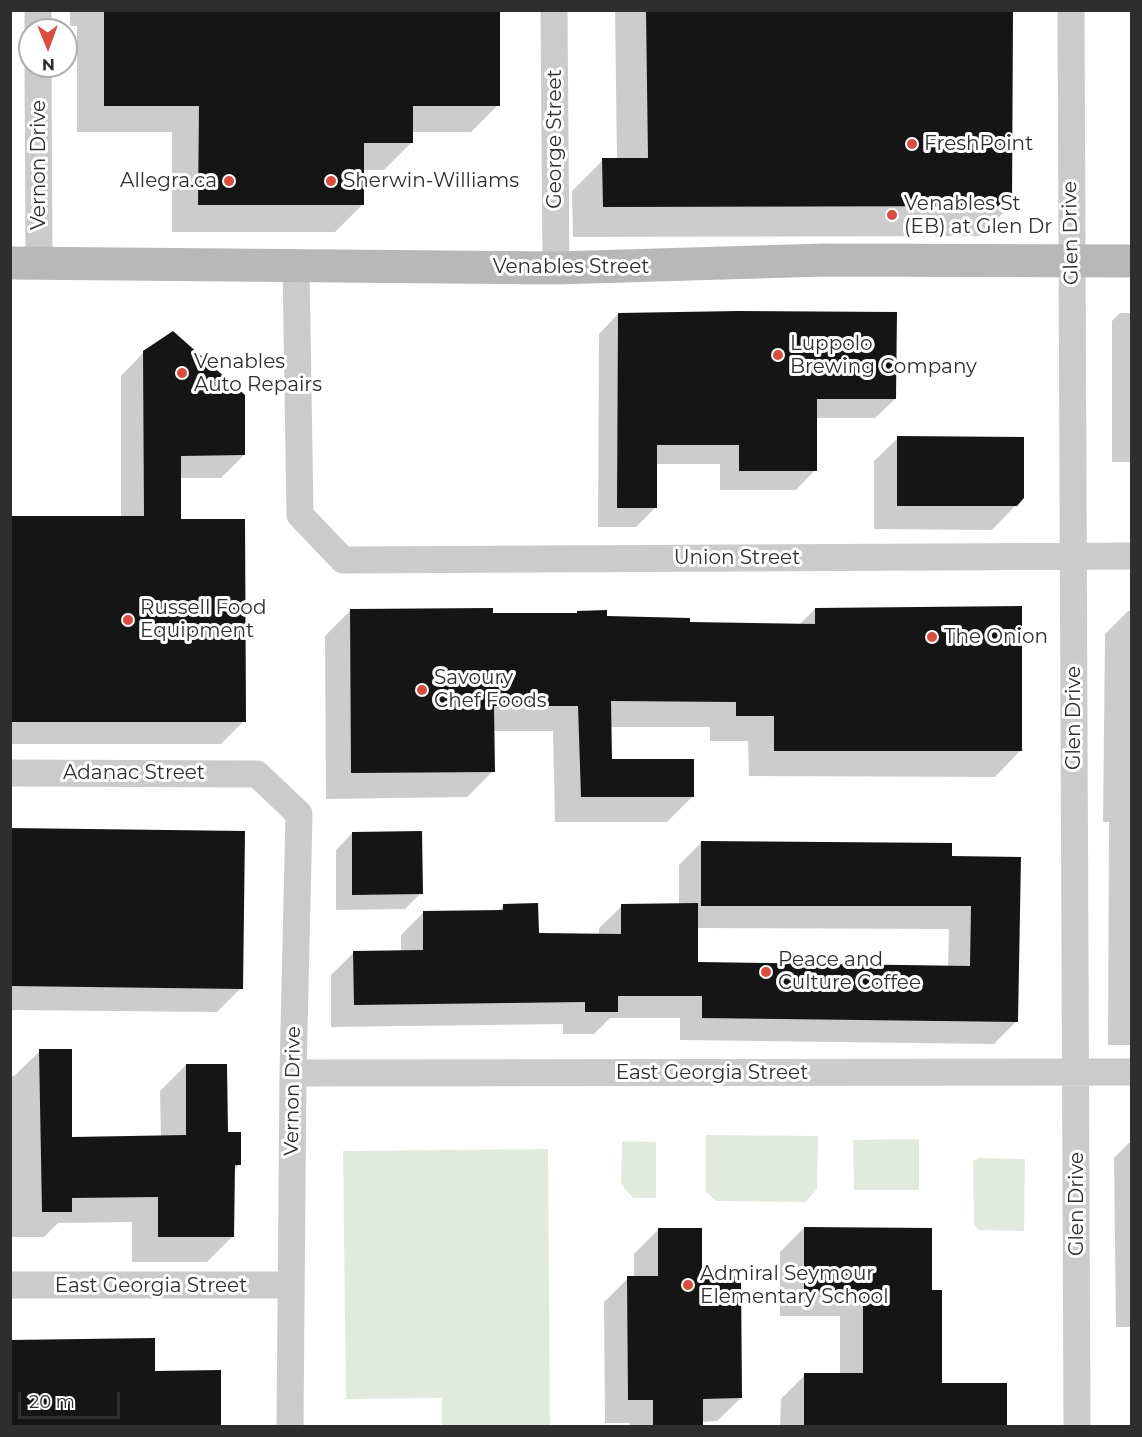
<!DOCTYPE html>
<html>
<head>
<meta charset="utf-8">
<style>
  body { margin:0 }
  #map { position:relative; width:1142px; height:1437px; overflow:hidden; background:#fff; font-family:Montserrat,sans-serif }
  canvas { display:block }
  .frame { position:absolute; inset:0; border:12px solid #2e2e2e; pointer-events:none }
  .north { position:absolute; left:18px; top:18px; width:60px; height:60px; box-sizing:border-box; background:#fff; border:2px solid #ababab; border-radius:50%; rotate:179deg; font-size:16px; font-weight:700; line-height:24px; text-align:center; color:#2e2e2e }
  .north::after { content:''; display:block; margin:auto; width:21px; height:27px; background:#d74d3e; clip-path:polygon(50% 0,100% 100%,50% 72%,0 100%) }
  .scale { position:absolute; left:18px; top:1392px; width:102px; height:27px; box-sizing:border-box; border:3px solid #2e2e2e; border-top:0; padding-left:8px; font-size:18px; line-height:21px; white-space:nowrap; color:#2e2e2e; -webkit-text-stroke:4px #fff; paint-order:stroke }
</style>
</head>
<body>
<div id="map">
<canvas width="1142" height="1437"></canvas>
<div class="frame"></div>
<div class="north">N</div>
<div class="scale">20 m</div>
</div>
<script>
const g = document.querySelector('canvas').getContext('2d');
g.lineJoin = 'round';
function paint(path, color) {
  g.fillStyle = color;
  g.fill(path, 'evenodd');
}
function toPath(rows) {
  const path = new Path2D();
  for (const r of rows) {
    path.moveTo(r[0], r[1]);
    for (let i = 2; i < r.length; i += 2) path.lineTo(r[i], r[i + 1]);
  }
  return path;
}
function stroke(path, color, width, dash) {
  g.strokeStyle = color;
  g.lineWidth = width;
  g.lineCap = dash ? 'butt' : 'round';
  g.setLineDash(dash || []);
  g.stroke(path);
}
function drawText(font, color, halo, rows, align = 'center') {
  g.font = font + ' Montserrat,sans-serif';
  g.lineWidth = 6;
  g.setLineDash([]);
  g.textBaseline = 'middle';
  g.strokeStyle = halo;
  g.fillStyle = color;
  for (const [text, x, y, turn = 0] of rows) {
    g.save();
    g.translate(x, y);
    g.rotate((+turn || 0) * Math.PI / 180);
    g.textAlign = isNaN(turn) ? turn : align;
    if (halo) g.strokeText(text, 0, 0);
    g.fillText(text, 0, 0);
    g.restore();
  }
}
const green = toPath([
  [706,1135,818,1136,817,1189,806,1202,716,1201,706,1192],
  [919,1139,919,1190,854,1190,853,1140],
  [622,1141,656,1142,656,1198,633,1198,621,1184],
  [548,1149,550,1426,442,1426,442,1398,346,1399,343,1151],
  [979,1158,1025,1159,1024,1231,979,1230,974,1225,973,1161]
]);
const shadow = toPath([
  [70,10,498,10,498,105,471,132,411,132,411,143,384,170,362,170,362,205,335,232,172,232,172,132,77,132,77,26,70,26],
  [615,10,1012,10,1011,205,980,236,573,237,572,191,603,160,617,160],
  [1120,313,1132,313,1132,462,1112,462,1112,321],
  [618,314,895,399,875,418,815,418,815,470,796,490,720,490,720,464,656,464,656,507,636,527,598,527,599,334],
  [144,352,244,455,221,478,180,478,179,520,244,721,221,744,10,744,10,518,121,517,121,376],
  [898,438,1016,505,992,530,874,529,874,461],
  [815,609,1020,751,995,777,749,776,748,741,710,741,710,727,610,727,611,761,693,796,667,822,555,822,553,731,493,731,493,771,467,797,326,799,325,636,351,610,492,614,575,615,578,612,605,617,689,623,799,625],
  [1128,611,1132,611,1132,1045,1108,1045,1109,822,1103,822,1105,634],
  [10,830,241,988,217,1012,10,1010],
  [352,833,421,893,405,909,336,910,336,850],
  [702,842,950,857,1019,858,1017,1021,994,1044,680,1040,680,1018,610,1018,594,1034,563,1034,563,1024,331,1027,331,975,354,952,401,952,401,935,424,912,498,911,504,905,537,934,599,935,599,928,622,906,679,905,679,865],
  [696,928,949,929,948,967,697,964],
  [40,1051,70,1138,161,1137,160,1091,186,1065,226,1134,240,1164,233,1171,233,1236,207,1262,132,1262,132,1222,58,1223,44,1237,10,1237,10,1076,14,1076],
  [1129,1143,1132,1143,1132,1327,1116,1327,1114,1158],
  [804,1228,931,1292,940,1384,1006,1384,1006,1426,780,1426,781,1399,805,1375,840,1375,840,1316,780,1316,780,1252],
  [658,1230,741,1398,717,1421,701,1422,701,1426,630,1426,630,1423,605,1423,604,1302,628,1278,634,1278,634,1254],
  [10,1341,154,1372,219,1372,220,1426,10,1426]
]);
const building = toPath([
  [104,10,500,10,500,106,413,106,413,143,364,143,364,205,198,205,199,106,104,106],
  [646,10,1013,10,1012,206,603,207,602,158,648,158],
  [739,311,897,312,896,399,817,399,817,471,739,471,739,445,657,445,657,508,617,508,618,313],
  [173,331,245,395,245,455,181,456,181,519,245,519,246,722,10,722,10,516,144,516,143,351],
  [897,436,1024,437,1024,498,1017,506,897,506],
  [1022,606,1022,751,774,751,774,716,736,716,736,702,611,701,612,759,694,759,694,797,581,797,578,706,494,706,495,772,351,773,350,609,493,608,493,613,577,613,577,611,607,610,607,616,690,618,690,622,815,624,815,608],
  [10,828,245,831,243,989,10,986],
  [422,831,423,894,352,895,352,832],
  [701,841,952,843,952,856,1021,857,1018,1022,702,1018,702,996,618,996,618,1012,585,1012,585,1002,354,1005,353,951,423,950,423,911,503,910,503,904,538,903,539,933,621,934,621,904,698,903,698,962,970,966,971,906,701,906],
  [39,1049,72,1049,72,1137,186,1135,186,1064,227,1064,228,1132,241,1132,241,1165,235,1165,234,1237,158,1237,158,1197,72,1198,72,1212,42,1212],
  [804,1227,932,1228,932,1290,942,1290,942,1383,1007,1383,1007,1426,804,1426,804,1373,863,1373,863,1293,804,1292],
  [658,1228,702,1228,702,1276,741,1276,742,1398,703,1399,703,1426,653,1426,653,1400,628,1400,627,1276,658,1276],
  [155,1338,155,1371,221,1370,221,1426,10,1426,10,1340]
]);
const minor = toPath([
  [38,10,38,30],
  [554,10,556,268],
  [1071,10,1077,1426],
  [38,66,39,264],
  [296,266,300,515,343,560,1132,556],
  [10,773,257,774,299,814,293,1073,290,1426],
  [293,1073,1132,1072],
  [10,1285,291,1285]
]);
const secondary = toPath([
  [10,263,556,268,825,260,1132,261]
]);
const markers = [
  [912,144,6,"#d74d3e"],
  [229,181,6,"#d74d3e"],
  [331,181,6,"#d74d3e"],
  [892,215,6,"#d74d3e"],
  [778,355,6,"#d74d3e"],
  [182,373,6,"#d74d3e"],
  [128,620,6,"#d74d3e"],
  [932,637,6,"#d74d3e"],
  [422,690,6,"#d74d3e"],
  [766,972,6,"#d74d3e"],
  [688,1285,6,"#d74d3e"]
];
const streetNames = [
  ["George Street",555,139,-90],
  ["Vernon Drive",39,165,-90],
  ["Glen Drive",1071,233,-91],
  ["Venables Street",571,267],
  ["Union Street",737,558],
  ["Glen Drive",1074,718,-90],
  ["Adanac Street",134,773],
  ["East Georgia Street",712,1073],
  ["Vernon Drive",293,1091,-89],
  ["Glen Drive",1077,1204,-90],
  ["East Georgia Street",151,1286]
];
const poiNames = [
  ["FreshPoint",924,144],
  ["Allegra.ca",217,181,"right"],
  ["Sherwin-Williams",343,181],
  ["Venables St",904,204],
  ["(EB) at Glen Dr",904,227],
  ["Luppolo",790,344],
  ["Brewing Company",790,367],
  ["Venables",194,362],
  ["Auto Repairs",194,385],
  ["Russell Food",140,608],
  ["Equipment",140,631],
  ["The Onion",944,637],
  ["Savoury",434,678],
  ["Chef Foods",434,701],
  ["Peace and",778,960],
  ["Culture Coffee",778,983],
  ["Admiral Seymour",700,1274],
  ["Elementary School",700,1297]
];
paint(green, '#e2eadd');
paint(shadow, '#0003');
paint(building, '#151515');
stroke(minor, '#cbcbcb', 27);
stroke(secondary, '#b8b8b8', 33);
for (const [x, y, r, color] of markers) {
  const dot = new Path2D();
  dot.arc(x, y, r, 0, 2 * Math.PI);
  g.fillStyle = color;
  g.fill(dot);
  stroke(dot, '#fff', 2);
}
drawText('20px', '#2e2e2e', '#fff', streetNames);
drawText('20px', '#2e2e2e', '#fff', poiNames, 'left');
</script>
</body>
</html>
